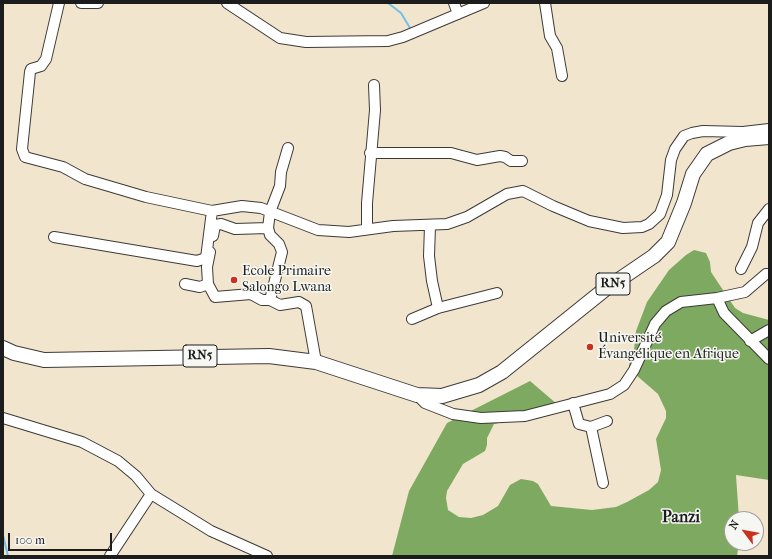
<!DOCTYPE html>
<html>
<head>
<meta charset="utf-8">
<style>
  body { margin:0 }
  #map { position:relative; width:772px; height:559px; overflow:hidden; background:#f2e5ce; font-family:"IM FELL French Canon",serif }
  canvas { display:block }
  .frame { position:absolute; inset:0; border:4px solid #1c1c1c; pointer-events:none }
  .north { position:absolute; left:724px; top:511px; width:40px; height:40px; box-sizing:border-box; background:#f6f6f2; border:1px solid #9f9f9c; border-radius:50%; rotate:302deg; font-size:11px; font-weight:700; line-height:16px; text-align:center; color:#1c1c1c }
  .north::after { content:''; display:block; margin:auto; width:14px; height:18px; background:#c8321e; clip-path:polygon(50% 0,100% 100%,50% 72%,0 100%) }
  .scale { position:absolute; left:8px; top:533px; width:104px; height:18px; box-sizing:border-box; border:2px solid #1c1c1c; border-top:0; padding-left:5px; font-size:12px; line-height:14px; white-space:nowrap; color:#1c1c1c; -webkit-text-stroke:3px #f6f6f2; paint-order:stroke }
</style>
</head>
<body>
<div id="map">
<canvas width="772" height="559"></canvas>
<div class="frame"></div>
<div class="north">N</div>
<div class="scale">100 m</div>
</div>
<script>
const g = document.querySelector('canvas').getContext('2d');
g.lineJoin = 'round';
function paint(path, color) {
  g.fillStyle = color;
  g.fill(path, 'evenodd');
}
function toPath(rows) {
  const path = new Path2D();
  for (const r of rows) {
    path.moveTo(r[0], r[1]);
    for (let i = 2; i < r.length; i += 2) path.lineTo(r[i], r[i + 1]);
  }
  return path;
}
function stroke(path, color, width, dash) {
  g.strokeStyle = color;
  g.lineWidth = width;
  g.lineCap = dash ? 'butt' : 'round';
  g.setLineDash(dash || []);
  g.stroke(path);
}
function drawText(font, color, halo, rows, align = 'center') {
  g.font = font + ' "IM FELL French Canon",serif';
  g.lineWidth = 3;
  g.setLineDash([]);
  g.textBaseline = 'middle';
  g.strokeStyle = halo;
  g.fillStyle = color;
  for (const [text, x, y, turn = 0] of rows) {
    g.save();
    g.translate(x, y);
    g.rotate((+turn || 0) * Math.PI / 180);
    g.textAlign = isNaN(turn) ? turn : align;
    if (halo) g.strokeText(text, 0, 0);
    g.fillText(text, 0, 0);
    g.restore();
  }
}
const forest = toPath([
  [694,250,706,253,710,262,711,272,735,308,743,313,769,320,769,480,736,475,739,519,732,519,732,543,739,543,737,556,392,556,409,491,447,423,530,381,564,410,494,424,487,438,487,445,485,451,463,464,447,491,446,498,448,510,459,517,471,518,483,515,498,506,510,485,521,479,533,481,538,484,551,506,592,510,616,507,627,502,649,490,658,482,661,470,656,439,666,418,666,411,658,394,636,375,629,365,634,350,636,331,647,302,669,270,686,255]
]);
const stream = toPath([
  [388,3,401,13,410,28],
  [3,535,8,556]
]);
const minor = toPath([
  [59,3,46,59,41,66,31,69,30,72,22,149,25,157,63,167,85,179,146,197,212,211,242,206,261,208,318,230,349,232,393,226,447,224,467,217,507,194,523,191,553,206,589,221,623,228,642,227,649,224,660,214,667,195,671,160,675,149,684,136,692,133,703,131,743,132,769,129],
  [81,3,98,3],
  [227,3,280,38,306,42,388,41,403,37,484,3],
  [454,3,458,14],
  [545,3,550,36,557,48,562,76],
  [288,148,281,172,280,186,270,212,268,228,270,235,279,244,282,252,270,300,280,305,299,302,306,306,316,362],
  [370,153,451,153,477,160,500,156,505,157,511,161,522,161],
  [430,226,429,256,432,281,438,308],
  [367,229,367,203,375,110,374,85],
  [213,236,215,225,221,224,235,229,268,228],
  [54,237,197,261,206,258,212,211],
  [741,269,752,247,758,223,769,209],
  [185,284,200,287,208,284,207,267,210,252],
  [208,284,215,297,251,294,262,300,270,300],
  [717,298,745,292,766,274,769,274],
  [412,319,438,308,497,293],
  [750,341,769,330],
  [417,395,425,403,453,414,481,418,525,416,610,394,624,385,634,370,655,324,666,311,681,302,717,298,724,313,769,359],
  [573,403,579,424,591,427,607,421],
  [3,418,82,442,118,461,136,476,151,494,177,510,211,531,267,556],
  [591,427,603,483],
  [110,556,151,494]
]);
const highway = toPath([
  [3,348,14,353,44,360,269,356,316,362,417,395,442,396,479,385,502,372,604,290,654,256,668,242,684,203,693,174,707,154,729,143,745,139,769,137]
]);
const markers = [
  [234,280,4,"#c8321e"],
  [590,347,4,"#c8321e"]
];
const shields = [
  [613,284,34],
  [200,356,34]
];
const shieldNames = [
  ["RN5",613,284],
  ["RN5",200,356]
];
const poiNames = [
  ["Ecole Primaire",242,272],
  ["Salongo Lwana",242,288],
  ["Université",598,339],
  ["Évangélique en Afrique",598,355]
];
const quarterNames = [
  ["Panzi",681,518]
];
paint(forest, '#7ea961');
stroke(stream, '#71bfeb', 2);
stroke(minor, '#3c3a37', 12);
stroke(highway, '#3c3a37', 16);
stroke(minor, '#fff', 10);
stroke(highway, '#fff', 14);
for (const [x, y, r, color] of markers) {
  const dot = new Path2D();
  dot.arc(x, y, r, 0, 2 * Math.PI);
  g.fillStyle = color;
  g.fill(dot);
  stroke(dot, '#f6f6f2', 1.5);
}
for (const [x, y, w] of shields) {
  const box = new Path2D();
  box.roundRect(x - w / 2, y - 11, w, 22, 3);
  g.fillStyle = '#f6f6f2';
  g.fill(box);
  stroke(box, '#1c1c1c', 1);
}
drawText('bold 13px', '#1c1c1c', null, shieldNames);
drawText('14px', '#1c1c1c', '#f6f6f2', poiNames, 'left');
drawText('bold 16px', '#1c1c1c', '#f6f6f2', quarterNames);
</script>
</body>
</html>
